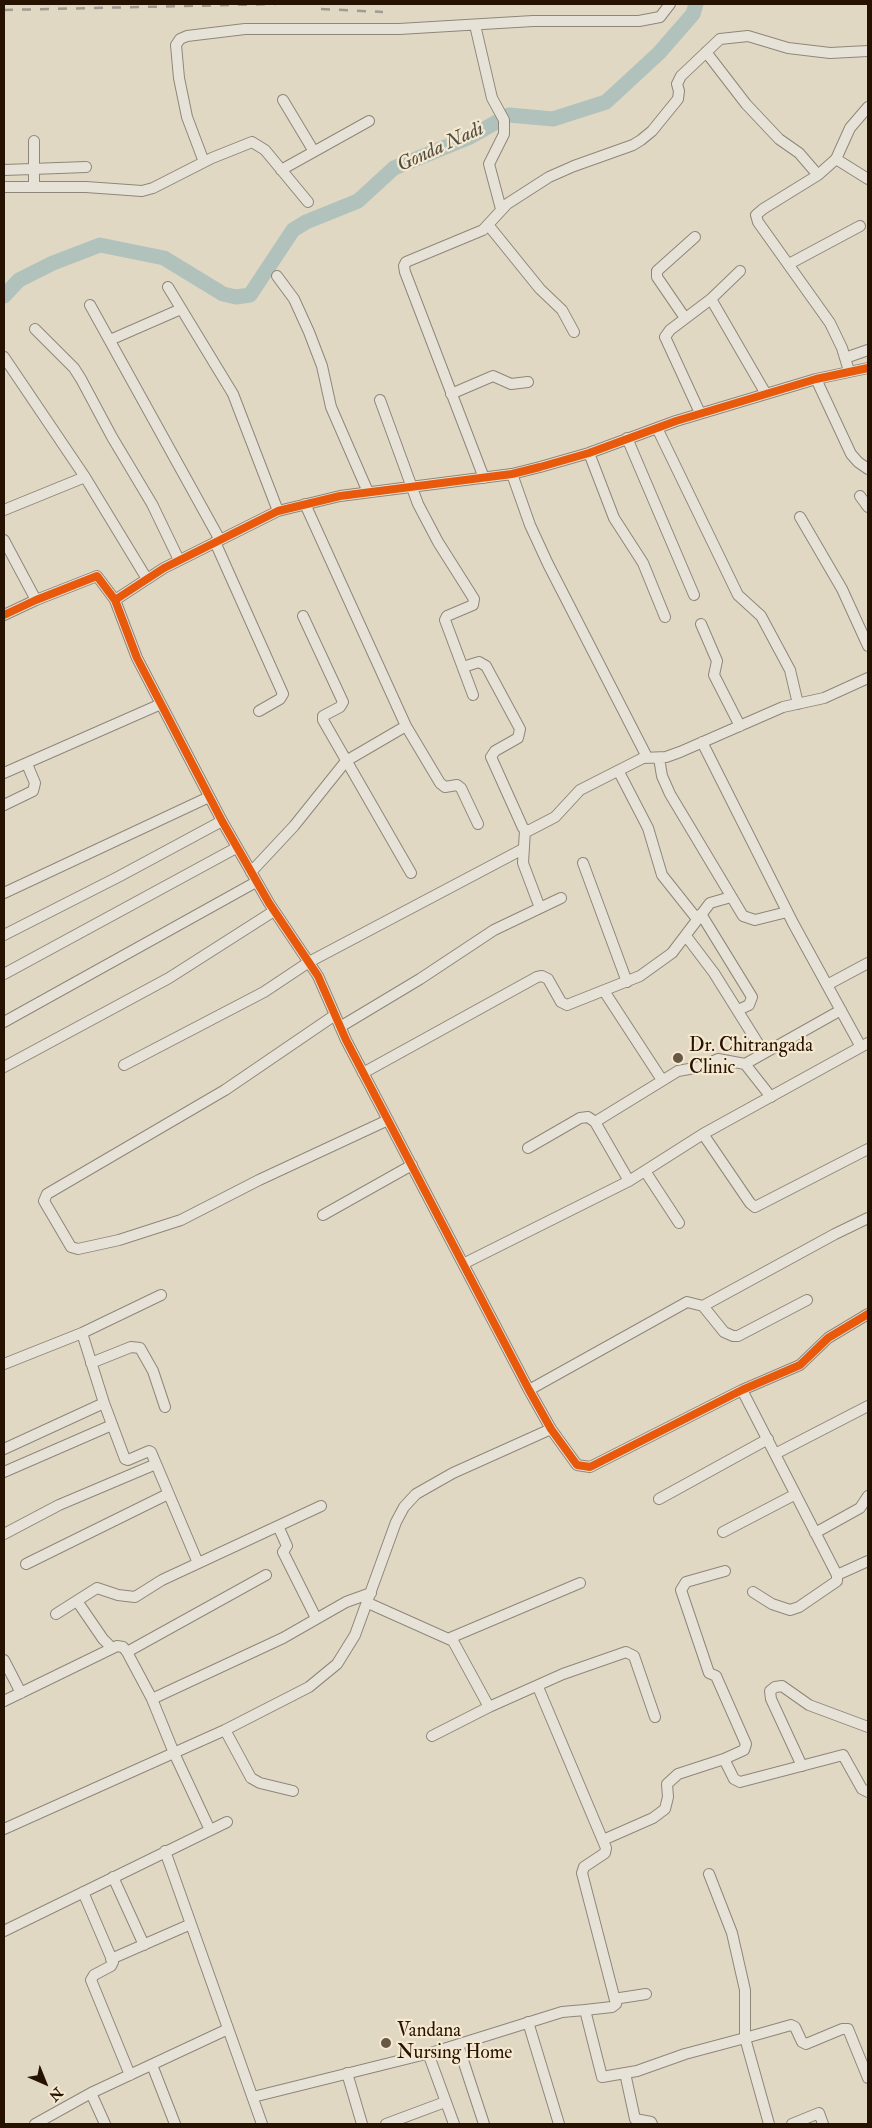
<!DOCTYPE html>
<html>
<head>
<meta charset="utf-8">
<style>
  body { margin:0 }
  #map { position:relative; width:872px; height:2128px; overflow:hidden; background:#e1d8c4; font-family:"IM FELL Double Pica",serif }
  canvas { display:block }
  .frame { position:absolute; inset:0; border:5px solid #261200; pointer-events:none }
  .north { position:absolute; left:20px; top:2058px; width:50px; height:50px; -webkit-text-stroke:4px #f4e8d0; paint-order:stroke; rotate:136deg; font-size:14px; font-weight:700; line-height:20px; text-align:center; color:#261200 }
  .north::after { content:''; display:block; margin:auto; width:18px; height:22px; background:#261200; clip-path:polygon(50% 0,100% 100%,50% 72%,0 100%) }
</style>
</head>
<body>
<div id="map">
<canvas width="872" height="2128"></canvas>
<div class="frame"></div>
<div class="north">N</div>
</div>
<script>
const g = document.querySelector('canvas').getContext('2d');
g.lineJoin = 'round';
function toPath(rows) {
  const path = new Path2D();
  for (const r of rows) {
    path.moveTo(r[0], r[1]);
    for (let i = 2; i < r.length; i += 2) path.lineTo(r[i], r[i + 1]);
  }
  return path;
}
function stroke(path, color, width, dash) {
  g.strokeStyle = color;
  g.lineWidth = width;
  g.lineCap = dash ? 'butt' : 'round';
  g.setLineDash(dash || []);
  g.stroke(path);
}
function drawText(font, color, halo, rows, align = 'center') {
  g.font = font + ' "IM FELL Double Pica",serif';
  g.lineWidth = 4.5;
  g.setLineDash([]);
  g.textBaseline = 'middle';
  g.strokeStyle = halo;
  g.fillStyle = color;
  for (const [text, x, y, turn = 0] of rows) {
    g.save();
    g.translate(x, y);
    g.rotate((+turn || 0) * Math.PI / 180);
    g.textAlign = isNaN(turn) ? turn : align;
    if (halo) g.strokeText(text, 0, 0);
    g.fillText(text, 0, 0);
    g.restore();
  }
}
const river = toPath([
  [4,296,19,280,53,263,100,245,164,258,223,294,236,297,250,295,293,230,306,222,358,201,394,168,470,137,509,115,553,119,606,102,659,53,693,14,696,4]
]);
const street = toPath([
  [475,25,492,98,504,120,504,134,489,164,501,209],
  [706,52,746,104,779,139,799,153,818,175],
  [283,100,313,150],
  [34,141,34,187],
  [836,159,868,179],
  [204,162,187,117,179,78,176,45,180,39,187,36,245,29,399,29,533,21,639,21,660,17,670,4],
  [4,170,86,167],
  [281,170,369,121],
  [4,187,86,187,142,191,153,188,212,158,252,142,265,150,308,202],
  [489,226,540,289,562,310,574,332],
  [789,264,860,226],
  [277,276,294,299,309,332,322,366,331,407,368,492],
  [168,287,233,394,278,511],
  [711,299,766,394],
  [90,305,220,540],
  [685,318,657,277,657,271,695,237],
  [35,329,74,368,81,379,112,437,152,504,179,560],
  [110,340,181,309],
  [4,357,85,477,147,579],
  [845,358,868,350],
  [849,371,842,348,830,323,758,222,756,215,763,209,818,175,836,159,850,128,868,107],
  [816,379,851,454,858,462,868,469],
  [451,394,493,376,511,384,528,382],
  [380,400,418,504,438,542,474,599,473,605,447,616,445,620,473,695],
  [700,413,665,337,670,330,711,299,740,271],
  [657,428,738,595,761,616,790,670,798,704],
  [627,438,694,595],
  [589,453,614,518,643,563,665,617],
  [512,474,530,525,548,564,647,757],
  [484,478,405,272,404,266,406,262,483,230,507,204,549,177,574,166,633,145,641,140,652,131,678,99,679,91,677,84,681,76,720,39,748,36,788,48,830,53,868,51],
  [860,496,868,507],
  [305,504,406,726,440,783,445,787,457,785,461,788,478,824],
  [4,510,85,477],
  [800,517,842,589,868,646],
  [4,540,36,600],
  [215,542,283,694,280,699,259,711],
  [115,600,164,568,278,511,340,496,512,474,540,467,589,453,676,421,816,379,868,368],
  [4,615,36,600,97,576,115,600,137,658,222,821,269,903,318,976,346,1040,529,1390,551,1429,577,1465,590,1467,742,1390,800,1365,828,1338,868,1314],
  [303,616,343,702,340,707,323,716,323,720,411,873],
  [701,624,717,661,714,675,740,726],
  [463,667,479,662,486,666,520,729,518,738,495,751,491,757,523,828,528,831,555,817,580,790,643,758,666,757,680,752,783,707,824,698,868,678],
  [702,742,793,923,861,1047],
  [659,758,662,776,670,794,743,916,755,920,787,912],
  [619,772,648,828,662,875,697,919],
  [4,773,161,704],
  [4,805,33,791,35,783,27,764],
  [525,830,523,863,540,908],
  [583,863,627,982],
  [251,872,294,826,346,761,406,726],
  [4,893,209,797],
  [701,914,752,997,749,1005,738,1010],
  [4,935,118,877,222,821],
  [686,936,714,973,764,1053],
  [4,974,236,848],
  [827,985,868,963],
  [604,991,662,1080],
  [335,1015,225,1090,47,1194,44,1201,71,1247,78,1249,119,1240,181,1220,259,1180,388,1120],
  [4,1022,256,882],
  [340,1027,420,979,494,930,561,898],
  [745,1064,841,1010],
  [124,1065,264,992,309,962,523,849],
  [4,1067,169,978,274,911],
  [363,1073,537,977,542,976,548,979,561,1002,567,1005,640,976,672,953,710,903,731,897],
  [595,1122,678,1071,700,1067,718,1059,745,1064,771,1097],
  [703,1134,750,1203,755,1207,868,1149],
  [528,1148,580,1118,588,1117,595,1122,629,1181],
  [645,1171,679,1223],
  [323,1215,412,1165],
  [465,1263,629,1181,703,1134,868,1043],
  [703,1306,835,1234,868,1218],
  [82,1333,104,1403,125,1459,128,1460,149,1451,151,1452,198,1563],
  [91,1363,131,1347,140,1348,153,1371,165,1407],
  [4,1364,82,1333,161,1295],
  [529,1390,687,1302,703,1306,724,1332,733,1336,738,1336,807,1300],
  [742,1390,837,1575],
  [4,1449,104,1403],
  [775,1454,868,1406],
  [4,1472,112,1425],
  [659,1499,768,1439],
  [278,1526,287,1546,283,1552,316,1618],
  [723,1532,794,1495],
  [815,1533,860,1508,868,1496],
  [4,1534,59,1505,156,1464],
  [26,1564,168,1494],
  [753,1592,772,1604,790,1610,799,1607,837,1581,837,1575,868,1561],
  [77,1601,103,1639,112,1648],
  [368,1603,453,1641,489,1707],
  [56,1614,97,1588,118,1595,135,1597,162,1580,321,1506],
  [450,1638,580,1583],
  [127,1652,266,1575],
  [4,1660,21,1693],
  [538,1687,606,1848,605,1853,584,1867,582,1873,616,2004,612,2007,585,2010],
  [152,1699,174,1753,210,1830],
  [4,1701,117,1646,123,1647,127,1652,152,1699,283,1638,346,1602,371,1593],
  [225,1730,251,1778,260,1783,293,1791],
  [432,1736,489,1707,563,1674,626,1652,634,1656,655,1717],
  [724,1759,744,1750,746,1744,716,1676,709,1673,681,1590,686,1582,725,1571],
  [802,1766,771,1699,770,1691,775,1687,782,1686,809,1705,868,1727],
  [4,1829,225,1730,309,1687,337,1664,355,1635,396,1522,404,1507,416,1494,453,1473,551,1429],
  [603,1840,653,1818,665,1809,668,1797,667,1784,678,1774,724,1759,734,1779,740,1782,843,1755,862,1789,868,1792],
  [165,1851,262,2124],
  [113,1877,144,1945],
  [83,1892,113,1962,111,1966,94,1975,91,1980,130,2075],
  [4,1931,227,1822],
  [111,1959,191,1924],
  [616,2001,620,1998,646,1994],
  [528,2022,559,2124],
  [458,2045,484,2124],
  [428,2053,454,2124],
  [152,2065,175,2124],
  [347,2073,362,2124],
  [625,2073,635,2119,651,2122,652,2124],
  [91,2093,105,2124],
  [253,2097,434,2052,562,2012,585,2010,602,2077,637,2071,685,2054,745,2038,745,1990,732,1933,709,1874],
  [35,2124,91,2093,228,2029],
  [386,2124,445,2102],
  [769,2124,745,2038,791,2025,795,2027,802,2042,806,2044,842,2029,848,2029,868,2078],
  [792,2124,819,2113,823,2124]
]);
const rail = toPath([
  [321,9,383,12],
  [4,10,276,4]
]);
const cycleway = toPath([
  [115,600,164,568,278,511,340,496,512,474,540,467,589,453,676,421,816,379,868,368],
  [4,615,36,600,97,576,115,600,137,658,222,821,269,903,318,976,346,1040,529,1390,551,1429,577,1465,590,1467,742,1390,800,1365,828,1338,868,1314]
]);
const markers = [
  [678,1058,6,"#675745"],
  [386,2043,6,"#675745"]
];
const poiNames = [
  ["Dr. Chitrangada",689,1047],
  ["Clinic",689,1069],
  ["Vandana",397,2032],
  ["Nursing Home",397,2054]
];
const waterNames = [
  ["Gonda Nadi",441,148,-25]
];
stroke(river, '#b1c2bc', 15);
stroke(street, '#8e8679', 12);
stroke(street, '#e7e2d8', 10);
stroke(rail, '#a19b92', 2.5, [9, 9]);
stroke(cycleway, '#e8590c', 8);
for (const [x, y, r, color] of markers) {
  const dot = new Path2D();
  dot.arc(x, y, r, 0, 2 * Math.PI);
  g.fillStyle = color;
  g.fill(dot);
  stroke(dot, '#f4e8d0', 2);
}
drawText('19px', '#261200', '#f4e8d0', poiNames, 'left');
drawText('italic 20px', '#504c40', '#f4e8d0', waterNames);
</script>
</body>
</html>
